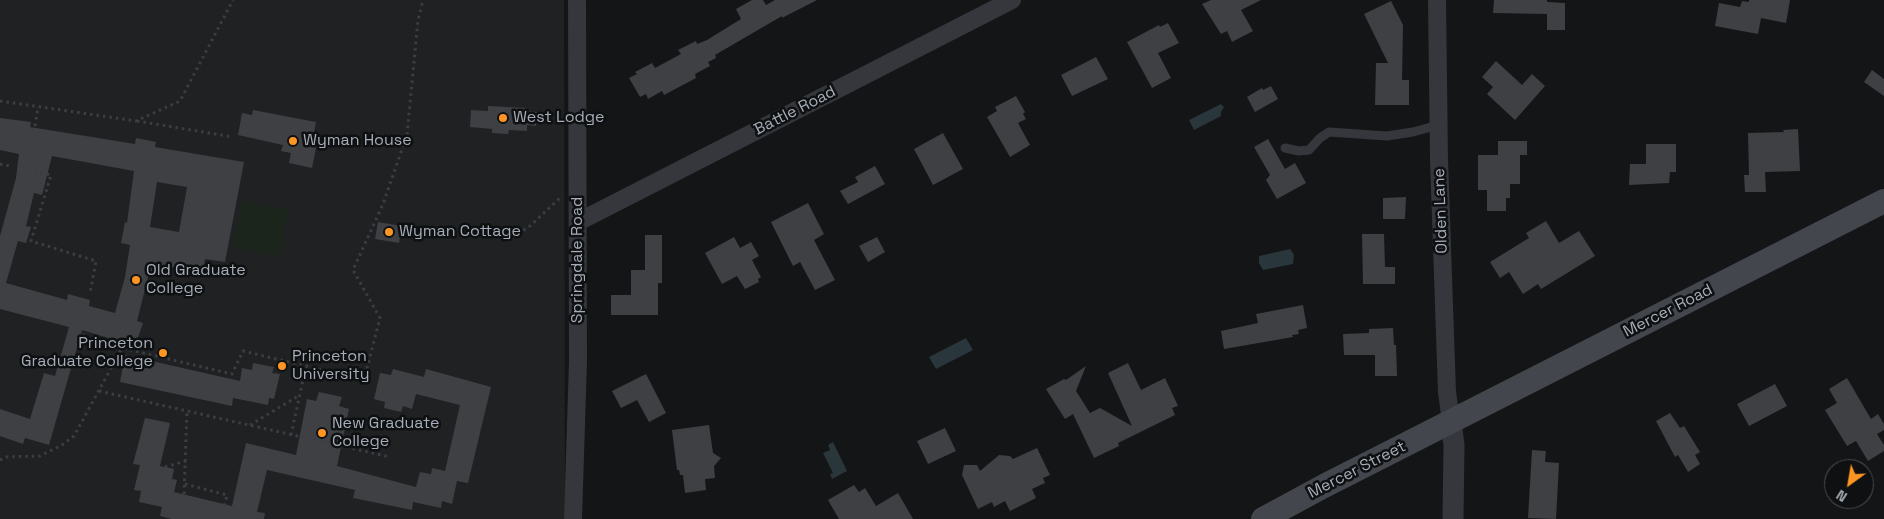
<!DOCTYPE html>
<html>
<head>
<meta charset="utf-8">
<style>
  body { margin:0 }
  #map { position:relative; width:1884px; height:519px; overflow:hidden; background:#141516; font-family:"Space Grotesk",sans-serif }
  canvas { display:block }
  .north { position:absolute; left:1824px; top:459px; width:50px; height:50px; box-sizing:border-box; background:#0f1011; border:1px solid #4b4f54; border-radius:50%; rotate:212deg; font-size:14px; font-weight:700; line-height:20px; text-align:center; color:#a5adb8 }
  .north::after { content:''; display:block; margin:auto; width:18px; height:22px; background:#ff9624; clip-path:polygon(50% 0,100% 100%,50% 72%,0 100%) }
</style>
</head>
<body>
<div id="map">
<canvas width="1884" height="519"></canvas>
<div class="north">N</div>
</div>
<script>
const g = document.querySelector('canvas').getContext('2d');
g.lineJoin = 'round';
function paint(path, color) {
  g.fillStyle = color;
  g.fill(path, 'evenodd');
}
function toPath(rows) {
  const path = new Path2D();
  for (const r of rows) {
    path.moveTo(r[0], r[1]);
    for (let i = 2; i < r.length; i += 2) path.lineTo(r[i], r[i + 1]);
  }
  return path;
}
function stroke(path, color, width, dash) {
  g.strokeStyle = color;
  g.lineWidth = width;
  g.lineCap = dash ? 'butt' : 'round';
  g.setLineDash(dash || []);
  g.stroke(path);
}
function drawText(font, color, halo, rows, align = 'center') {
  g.font = font + ' "Space Grotesk",sans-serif';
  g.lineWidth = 5;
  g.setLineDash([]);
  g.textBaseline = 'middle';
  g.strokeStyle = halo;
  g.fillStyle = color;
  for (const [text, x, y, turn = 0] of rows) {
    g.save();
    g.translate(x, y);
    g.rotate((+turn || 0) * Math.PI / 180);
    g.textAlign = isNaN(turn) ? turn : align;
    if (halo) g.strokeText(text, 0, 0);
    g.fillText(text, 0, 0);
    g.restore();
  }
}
const built = toPath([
  [0,0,564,0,565,519,0,519]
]);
const green = toPath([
  [242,201,288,210,280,256,233,248]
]);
const water = toPath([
  [1221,104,1224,107,1221,112,1221,116,1194,130,1189,120],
  [1290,249,1294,255,1293,264,1263,270,1259,263,1259,256],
  [966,338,973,350,936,369,929,357],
  [833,442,847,471,832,479,830,474,833,473,823,453,830,450,828,445]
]);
const building = toPath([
  [752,0,763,0,766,5,775,0,817,0,782,18,782,16,715,55,716,58,708,62,710,66,695,74,696,78,664,95,662,91,648,99,646,94,640,97,629,78,637,74,635,72,652,63,655,68,681,54,678,50,696,41,697,44,707,40,741,19,736,9],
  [1211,0,1261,0,1241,10,1253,31,1232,42,1227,31,1221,34,1202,4],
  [1494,0,1547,0,1547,14,1493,13],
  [1749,0,1790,0,1786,23,1761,18,1758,34,1715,26,1719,3,1740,7,1742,1,1749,2],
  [1391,1,1403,25,1402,80,1409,80,1409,105,1375,105,1376,63,1388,63,1364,14],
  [1547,2,1565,3,1565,30,1547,30],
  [1168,23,1179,43,1158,53,1171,78,1152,88,1127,42,1159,25,1160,27],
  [1096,57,1108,79,1072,96,1061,75],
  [1496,61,1522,85,1532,74,1545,86,1515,120,1487,94,1493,87,1482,77],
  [1872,70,1884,79,1884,96,1864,82],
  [1271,86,1278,99,1255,112,1247,97,1262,88,1263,90],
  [1016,96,1025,112,1023,114,1026,119,1018,123,1030,145,1010,157,987,117,997,111,995,107],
  [488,106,527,108,526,111,537,112,536,126,527,125,527,131,509,130,508,134,492,133,492,129,470,127,471,110,488,111],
  [253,110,316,122,313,137,318,138,312,168,289,163,291,153,281,151,283,145,238,135,242,113,252,115],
  [0,118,31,122,30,127,135,144,136,138,156,142,155,147,244,162,225,262,205,259,203,272,159,265,157,275,149,273,137,321,143,323,135,346,82,330,49,445,25,438,23,444,0,436,0,409,30,419,44,373,55,376,69,327,0,309,0,236,16,178,19,154,0,150],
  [52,156,134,171,127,223,125,222,121,243,130,245,125,277,115,313,89,306,90,300,68,294,67,300,6,283,18,241,26,243,31,227,26,226,34,193,42,195],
  [157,182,187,187,179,232,150,227],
  [1798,129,1800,171,1765,172,1766,192,1745,192,1744,175,1749,175,1748,133,1784,132,1783,130],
  [943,133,963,169,933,185,914,149],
  [1268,139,1285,169,1295,163,1306,183,1277,199,1266,180,1270,175,1254,147],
  [1498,141,1527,141,1527,155,1520,155,1520,184,1510,184,1510,198,1506,198,1506,211,1487,211,1487,190,1478,190,1478,155,1498,155],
  [1646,144,1676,144,1676,172,1670,172,1669,183,1629,185,1630,164,1646,164],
  [875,166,885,184,848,204,840,191,858,182,855,177],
  [1406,197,1405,219,1383,219,1383,198],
  [808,203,824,234,814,240,835,280,815,290,800,262,793,266,771,222],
  [1546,221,1559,243,1579,231,1595,256,1541,289,1538,284,1523,294,1509,272,1500,278,1490,262,1529,238,1526,233],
  [378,222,402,226,399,243,375,239],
  [1362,234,1384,234,1385,267,1395,267,1395,284,1363,284],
  [645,235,662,235,662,283,658,283,658,315,611,315,611,295,631,295,631,270,645,270],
  [734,237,740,248,751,242,759,256,752,260,761,277,758,279,759,282,745,289,737,276,722,284,705,253],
  [877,237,885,252,868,262,859,246],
  [1303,305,1307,328,1298,330,1299,334,1292,335,1293,337,1224,349,1221,331,1258,323,1256,314],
  [1393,328,1394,345,1396,345,1397,376,1375,376,1375,355,1344,355,1343,334,1369,333,1369,329],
  [125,355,240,381,242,368,252,370,253,363,274,367,272,373,280,374,274,399,269,398,268,405,233,398,232,406,120,382],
  [1128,363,1141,390,1165,378,1178,406,1172,408,1175,415,1118,443,1119,446,1094,458,1073,414,1065,419,1046,389,1064,379,1066,380,1086,366,1076,391,1090,413,1100,408,1132,426,1108,373],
  [393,369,424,377,426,369,491,387,468,483,457,481,452,504,442,501,441,508,413,502,412,510,353,498,355,490,267,470,257,512,265,513,264,519,172,519,160,516,162,507,139,502,141,491,134,490,140,465,133,464,145,418,170,423,160,466,174,469,172,479,177,480,174,492,232,506,246,443,296,455,307,399,316,401,319,392,342,397,339,406,349,409,337,466,416,487,420,472,431,474,432,468,445,471,460,405,416,394,412,409,403,406,401,412,384,408,385,402,374,399,380,373,391,375],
  [646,374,666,413,649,422,637,400,621,408,612,391],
  [1847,378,1871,419,1878,414,1884,424,1884,430,1877,434,1884,445,1884,451,1868,461,1856,441,1847,446,1825,410,1837,403,1829,389],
  [1775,384,1787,406,1749,426,1737,404],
  [1670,413,1680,428,1684,426,1700,452,1695,455,1700,464,1688,472,1678,455,1675,457,1656,421],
  [709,425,713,453,721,458,714,466,715,478,705,479,706,490,685,493,683,475,680,475,679,470,677,470,672,430],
  [945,428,956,451,928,464,917,441],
  [1037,448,1050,475,1043,478,1045,483,1032,489,1036,498,1010,511,1005,501,994,507,992,502,978,509,962,475,964,465,977,465,980,471,999,455,1010,456,1013,459],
  [1532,450,1546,451,1545,462,1559,463,1556,519,1528,518],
  [854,485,859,492,865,488,876,506,898,493,913,519,839,519,828,500]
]);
const path = toPath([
  [0,101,136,121,180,101,233,0],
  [137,121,233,137],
  [35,126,38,107],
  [0,164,11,166],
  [34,171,51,175,31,241,96,261,90,293],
  [507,241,530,226,561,197],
  [85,327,83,338,122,348],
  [99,391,390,457],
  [250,425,300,395],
  [291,435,306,366],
  [0,460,6,457,40,456,62,445,74,436,122,348,232,374,243,351,364,380,380,318,353,270,383,204,407,135,418,20,423,0],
  [165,467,186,461],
  [185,484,227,495,224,508],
  [184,494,187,411]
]);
const service = toPath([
  [1285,148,1299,151,1309,150,1320,138,1329,132,1387,136,1413,132,1438,125]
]);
const minor = toPath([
  [1437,0,1439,159,1447,392,1451,422],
  [578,222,1012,0],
  [573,519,578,361,577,0]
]);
const tertiary = toPath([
  [1451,422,1454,445,1453,519]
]);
const secondary = toPath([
  [1263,519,1324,486,1884,201]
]);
const markers = [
  [503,118,5,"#ff9624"],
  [293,141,5,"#ff9624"],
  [389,232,5,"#ff9624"],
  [136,280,5,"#ff9624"],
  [163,353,5,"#ff9624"],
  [282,366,5,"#ff9624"],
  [322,433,5,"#ff9624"]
];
const streetNames = [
  ["Battle Road",795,111,-27],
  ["Olden Lane",1441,211,-92],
  ["Springdale Road",578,260,-90],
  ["Mercer Road",1668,311,-27],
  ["Mercer Street",1357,470,-27]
];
const poiNames = [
  ["West Lodge",513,118],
  ["Wyman House",303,141],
  ["Wyman Cottage",399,232],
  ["Old Graduate",146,271],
  ["College",146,289],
  ["Princeton",153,344,"right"],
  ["Graduate College",153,362,"right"],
  ["Princeton",292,357],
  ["University",292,375],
  ["New Graduate",332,424],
  ["College",332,442]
];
paint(built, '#202123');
paint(green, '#1c251c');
paint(water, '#29363b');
paint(building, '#3e4044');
stroke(path, '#3b3e43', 3, [2.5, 4]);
stroke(service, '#35373c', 9);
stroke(minor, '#35373c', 18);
stroke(tertiary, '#35373c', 21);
stroke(secondary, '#43464c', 24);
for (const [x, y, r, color] of markers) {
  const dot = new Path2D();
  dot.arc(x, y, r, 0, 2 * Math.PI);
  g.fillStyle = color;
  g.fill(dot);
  stroke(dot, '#0f1011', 2);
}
drawText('16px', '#a5adb8', '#0f1011', streetNames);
drawText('16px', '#a5adb8', '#0f1011', poiNames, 'left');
</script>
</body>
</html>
